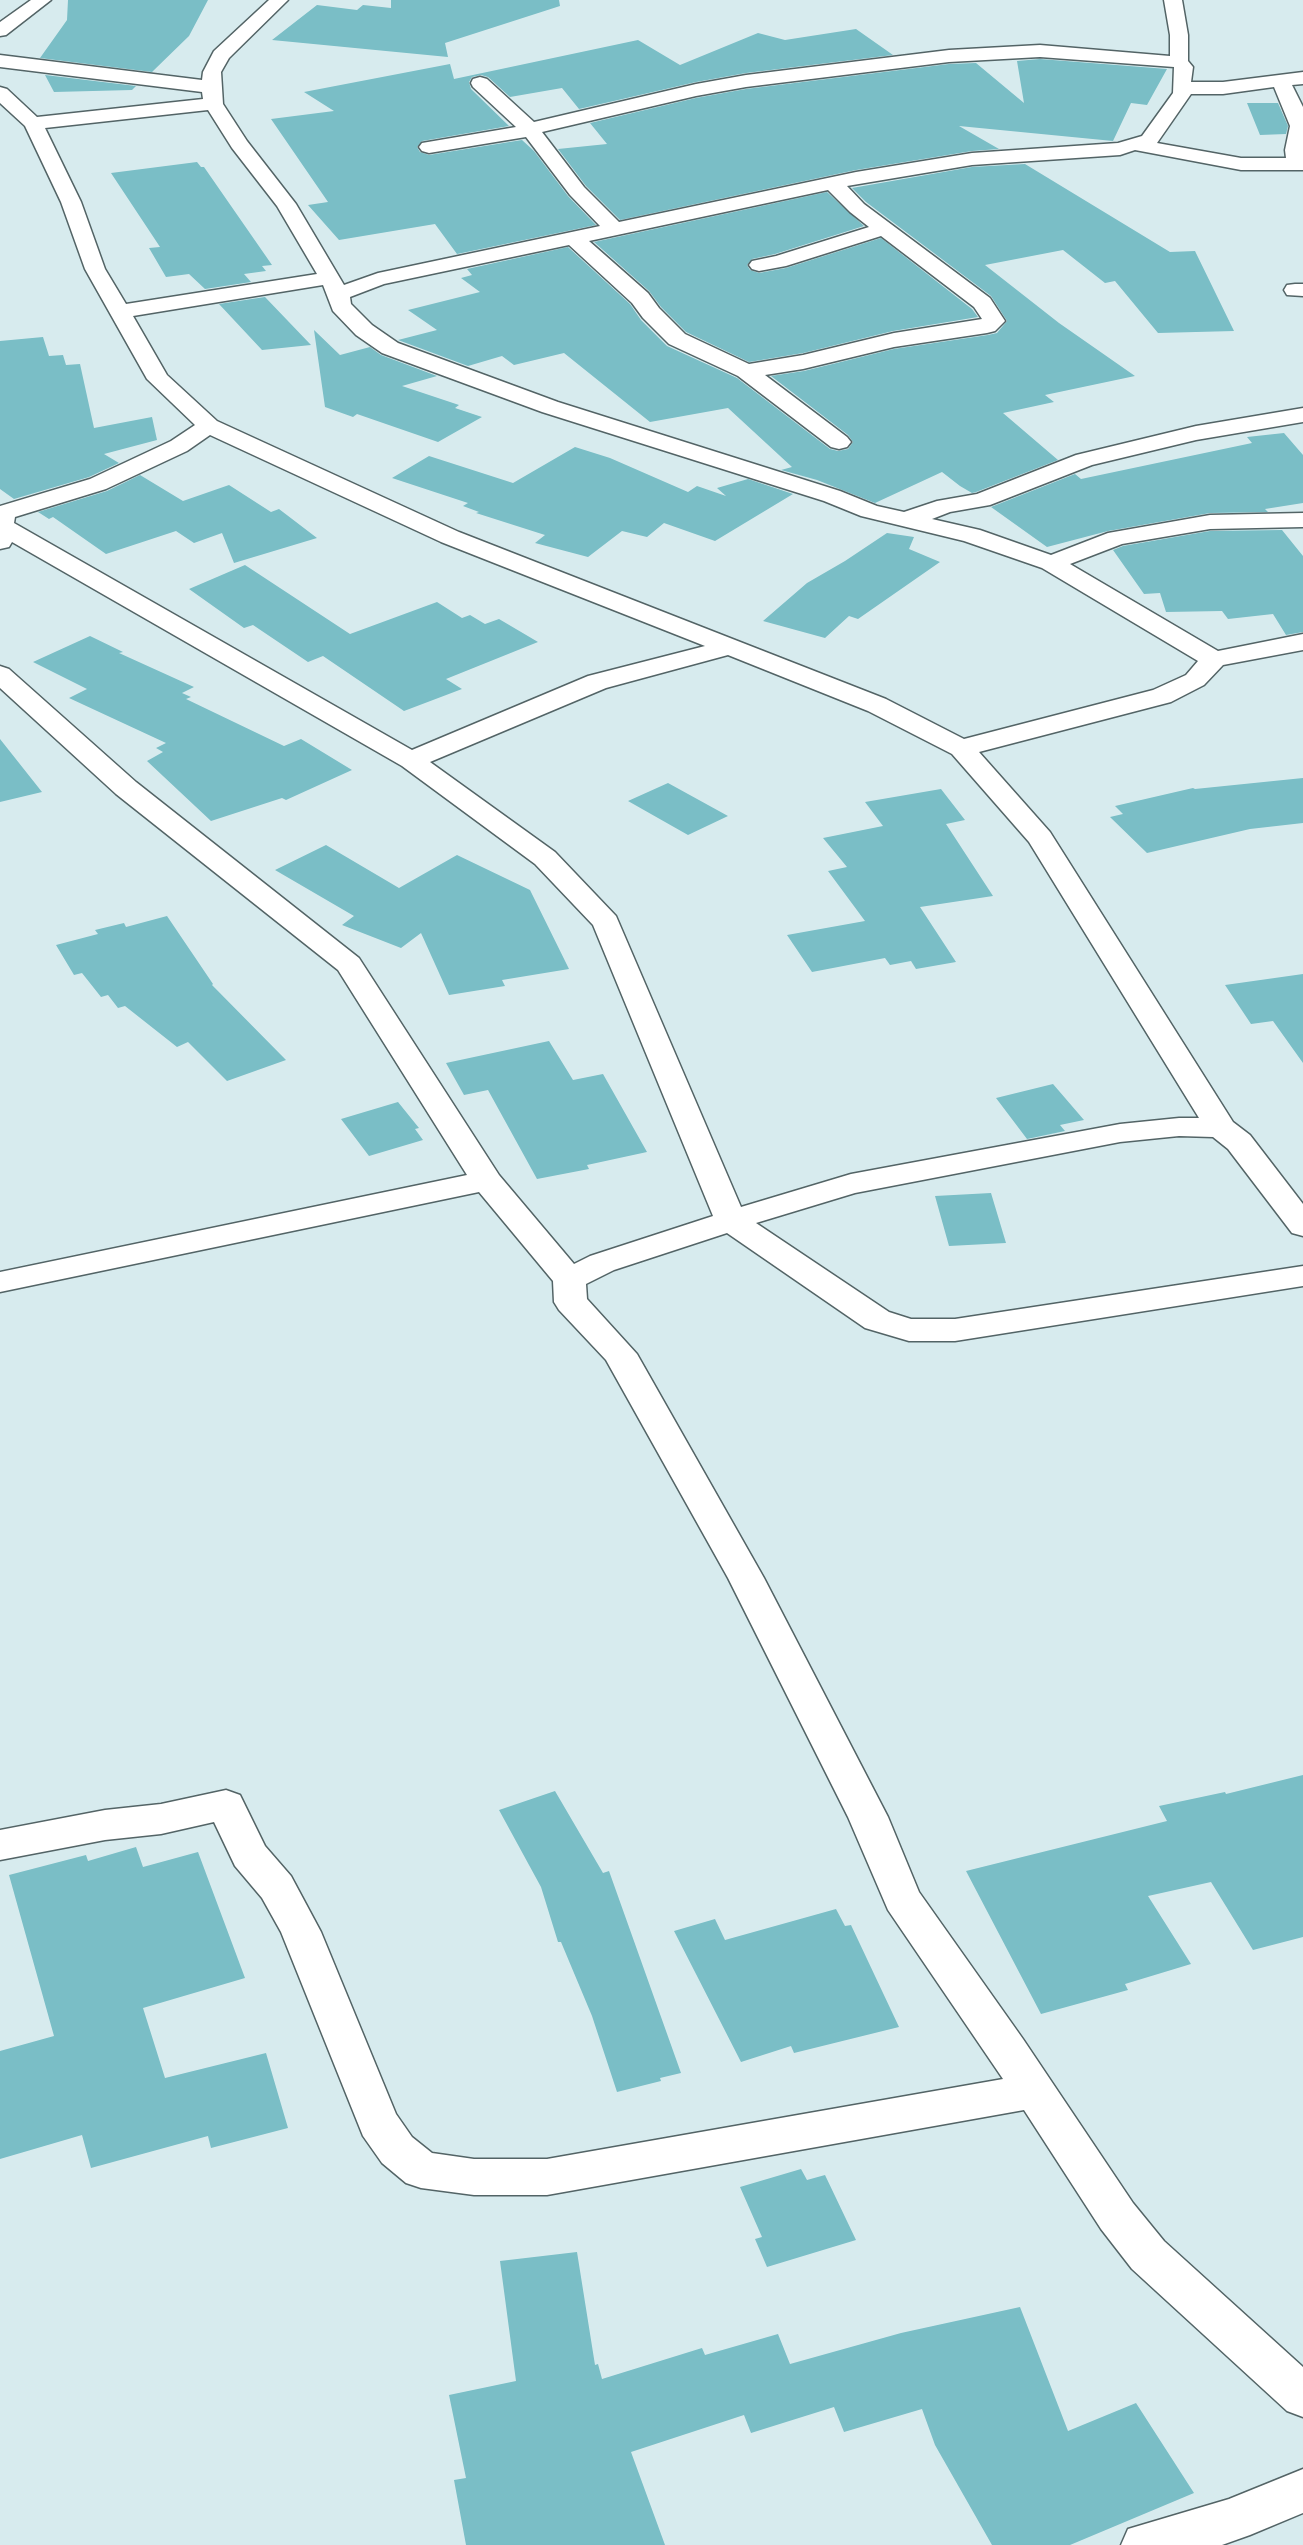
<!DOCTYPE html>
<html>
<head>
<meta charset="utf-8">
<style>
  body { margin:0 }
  canvas { display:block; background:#d7ebee }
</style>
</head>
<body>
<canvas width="1303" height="2545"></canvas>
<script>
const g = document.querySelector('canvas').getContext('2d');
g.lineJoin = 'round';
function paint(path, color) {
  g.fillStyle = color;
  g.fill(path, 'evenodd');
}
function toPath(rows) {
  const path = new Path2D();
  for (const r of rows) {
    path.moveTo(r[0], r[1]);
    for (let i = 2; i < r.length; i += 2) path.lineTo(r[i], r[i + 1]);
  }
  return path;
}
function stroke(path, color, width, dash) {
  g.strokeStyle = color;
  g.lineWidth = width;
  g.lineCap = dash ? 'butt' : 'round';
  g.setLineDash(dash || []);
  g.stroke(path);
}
const building = toPath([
  [68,0,208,0,189,36,152,72,40,58,67,20],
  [391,0,559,0,560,6,445,43,448,57,272,40,317,5,357,10,363,5,391,8],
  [856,29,893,55,746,73,696,82,579,109,562,88,510,97,488,77,481,75,472,77,469,82,471,89,509,126,422,141,417,147,420,152,429,155,522,140,534,151,568,196,596,225,457,254,435,224,339,240,308,205,328,202,271,119,334,111,304,92,450,64,454,79,638,40,680,65,758,33,785,40],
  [1040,59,1167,69,1147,105,1131,103,1113,141,959,126,999,149,972,151,856,170,620,220,586,186,558,149,607,144,590,123,696,98,746,89,949,64,976,63,1024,103,1017,61],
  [45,75,136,86,132,90,54,92],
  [1247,103,1278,103,1288,126,1286,134,1260,135],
  [197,162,201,167,204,167,272,265,262,266,266,271,244,274,251,282,205,289,189,274,166,277,149,248,160,247,111,173],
  [1025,164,1170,252,1195,251,1234,331,1158,333,1115,281,1105,283,1063,250,985,265,1059,323,1135,376,1045,395,1054,402,1003,413,1058,460,976,492,972,493,960,486,942,472,875,503,817,480,781,470,792,467,728,408,650,422,564,353,514,365,502,356,468,366,398,340,437,330,408,310,480,292,461,278,472,275,467,269,568,247,630,304,641,320,667,346,737,378,830,449,838,451,848,449,853,442,848,435,771,376,804,371,894,349,988,335,997,333,1007,321,991,296,866,202,852,188,972,167],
  [827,192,864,226,775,254,752,259,747,265,750,270,759,273,786,268,881,238,972,309,978,317,893,331,803,353,749,362,686,332,661,307,649,291,594,242],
  [265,297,311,345,262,350,219,304],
  [314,330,340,355,370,347,381,355,437,376,402,386,459,405,455,408,482,417,438,442,357,414,353,417,325,407],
  [43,337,49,356,63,355,66,365,80,364,94,428,152,417,157,440,104,454,119,463,89,477,14,499,0,489,0,341],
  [1284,433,1303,455,1303,503,1265,509,1268,512,1210,513,1108,531,1047,547,991,507,1075,474,1081,479,1252,443,1247,437],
  [575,447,610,458,688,492,697,486,726,496,717,488,748,479,793,494,715,541,664,523,647,537,622,531,588,557,535,543,545,535,476,513,479,512,463,506,468,503,392,478,429,456,513,483],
  [140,475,183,501,229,485,271,512,279,509,317,538,234,563,222,533,194,543,176,531,106,554,53,517,49,519,38,512,107,491],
  [1282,530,1303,556,1303,632,1286,635,1273,614,1228,619,1222,611,1166,612,1160,593,1144,594,1113,550,1123,546,1210,531],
  [887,533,914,537,909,549,940,562,858,619,849,616,825,638,763,621,807,583,845,561],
  [245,565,350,634,437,602,462,618,470,615,485,624,499,619,538,642,446,679,462,689,404,711,323,656,308,662,253,625,244,628,189,589],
  [90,636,123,652,119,653,194,687,182,693,191,697,186,699,284,746,301,739,352,770,286,800,282,798,211,821,147,761,163,752,156,748,166,743,69,698,87,689,33,662],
  [0,739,42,792,0,802],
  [1303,778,1303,823,1250,829,1147,853,1110,817,1123,814,1115,806,1193,788,1195,789],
  [668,783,728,816,688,835,628,801],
  [941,789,965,820,946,824,993,896,920,907,956,962,916,969,911,961,890,965,885,958,812,972,787,935,865,921,828,871,847,867,823,838,883,826,865,802],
  [326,845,399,888,457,855,530,890,569,969,502,980,505,986,449,995,421,933,401,948,342,925,354,916,275,870],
  [167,916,213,984,212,985,286,1060,227,1081,188,1042,177,1047,125,1006,118,1008,108,995,101,997,82,973,74,975,56,945,98,934,95,930,124,923,126,927],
  [1303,974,1303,1063,1273,1021,1251,1024,1225,985],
  [549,1041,573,1080,603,1074,647,1152,587,1165,589,1169,537,1179,488,1090,464,1095,446,1063],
  [1053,1084,1084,1120,1060,1125,1065,1131,1027,1139,996,1098],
  [398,1102,419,1128,415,1129,423,1140,369,1156,341,1119],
  [991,1193,1006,1243,949,1246,935,1196],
  [1303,1775,1303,1937,1253,1950,1211,1882,1148,1896,1191,1964,1125,1984,1128,1990,1041,2014,966,1871,1167,1821,1159,1806,1225,1792,1226,1794],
  [555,1791,603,1873,609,1871,681,2073,660,2078,661,2081,617,2092,592,2016,561,1942,558,1942,541,1887,499,1810],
  [136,1847,143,1867,198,1852,245,1978,143,2008,165,2078,266,2053,288,2128,211,2148,208,2136,91,2168,82,2135,0,2159,0,2051,54,2036,9,1875,86,1855,88,1861],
  [836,1909,845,1926,851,1925,899,2027,794,2053,791,2046,741,2062,674,1931,715,1919,725,1940],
  [801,2169,807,2180,825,2175,856,2240,767,2267,755,2239,762,2237,740,2187],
  [577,2252,595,2365,598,2364,602,2379,702,2348,705,2355,778,2334,790,2364,901,2333,1020,2307,1068,2431,1136,2403,1194,2493,1070,2545,992,2545,935,2445,922,2409,844,2432,834,2407,751,2433,744,2415,631,2452,665,2545,466,2545,454,2480,466,2478,449,2395,516,2381,500,2261]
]);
const street = toPath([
  [31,0,51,0,6,35,0,36,0,22,31,0],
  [269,0,288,0,229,58,221,72,223,104,247,141,296,204,344,285,378,273,600,226,570,195,526,137,429,153,422,151,419,147,422,143,516,127,473,87,471,83,473,79,480,77,487,79,534,122,696,84,746,75,949,50,1040,45,1170,56,1170,35,1164,0,1182,0,1188,35,1188,61,1193,67,1191,82,1223,82,1303,72,1303,84,1292,85,1303,107,1303,170,1241,170,1135,150,1120,155,972,165,847,186,864,204,990,298,1005,321,995,331,987,333,894,347,803,369,765,375,847,437,851,442,847,447,839,449,831,447,738,376,669,344,643,318,632,303,569,245,384,284,350,297,351,304,372,325,398,343,558,402,840,491,877,506,904,512,937,501,977,494,1076,455,1196,426,1303,408,1303,422,1196,440,1092,465,990,505,950,512,932,519,980,530,1051,555,1108,533,1210,515,1303,513,1303,527,1210,529,1122,544,1070,564,1218,651,1303,634,1303,650,1223,665,1204,685,1171,702,979,752,1050,832,1233,1122,1250,1135,1303,1204,1303,1236,1292,1233,1228,1149,1213,1137,1179,1136,1120,1142,855,1193,756,1223,889,1312,911,1319,955,1319,1303,1266,1303,1286,955,1341,909,1341,865,1328,727,1233,614,1270,586,1284,587,1299,637,1354,764,1578,888,1817,919,1892,1023,2039,1133,2203,1164,2241,1303,2367,1303,2417,1287,2411,1132,2269,1101,2229,1024,2110,547,2195,474,2195,421,2188,406,2183,382,2163,363,2136,281,1932,262,1898,235,1866,214,1822,161,1834,105,1840,0,1860,0,1830,105,1810,161,1804,226,1790,240,1795,265,1846,291,1876,321,1932,396,2114,412,2137,432,2153,474,2159,547,2159,1003,2079,888,1910,848,1817,728,1578,606,1360,559,1310,554,1302,553,1281,479,1192,0,1292,0,1272,467,1175,338,970,116,794,0,688,0,666,9,669,136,782,359,958,499,1175,574,1264,590,1256,713,1216,593,925,535,864,402,766,12,542,9,547,0,549,0,506,90,479,171,441,195,425,147,379,85,269,61,202,25,126,0,103,0,87,7,89,37,117,203,99,202,92,0,67,0,55,202,80,203,72,214,51,269,0],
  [1040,57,1174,67,1173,93,1142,136,1118,143,972,153,856,172,619,222,584,187,542,132,696,96,746,87,949,62,1040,57],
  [1274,87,1290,126,1285,150,1286,158,1241,158,1157,143,1191,94,1223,94,1274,87],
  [208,110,232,148,277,206,317,274,126,304,105,269,81,202,45,128,208,110],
  [828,190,850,212,869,227,776,256,752,261,749,265,752,269,759,271,786,266,881,236,974,307,982,319,894,333,803,355,749,364,685,334,659,308,648,293,589,241,828,190],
  [323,285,333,311,356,335,382,353,542,412,824,501,861,516,964,541,1042,568,1198,661,1186,675,1153,690,964,739,886,699,459,532,217,421,167,375,133,316,323,285],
  [210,435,441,542,705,646,588,676,412,750,14,523,15,517,106,489,187,451,210,435],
  [728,655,868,711,952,754,1029,842,1199,1118,1179,1118,1120,1124,851,1174,741,1207,616,916,555,852,430,762,606,688,728,655],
  [1295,284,1303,284,1303,296,1287,295,1284,290,1287,285,1295,284],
  [1303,2469,1303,2513,1250,2535,1222,2545,1121,2545,1128,2529,1229,2499,1303,2469]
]);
paint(building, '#7abec6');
stroke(street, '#536466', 3);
paint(street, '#fff');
</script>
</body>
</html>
